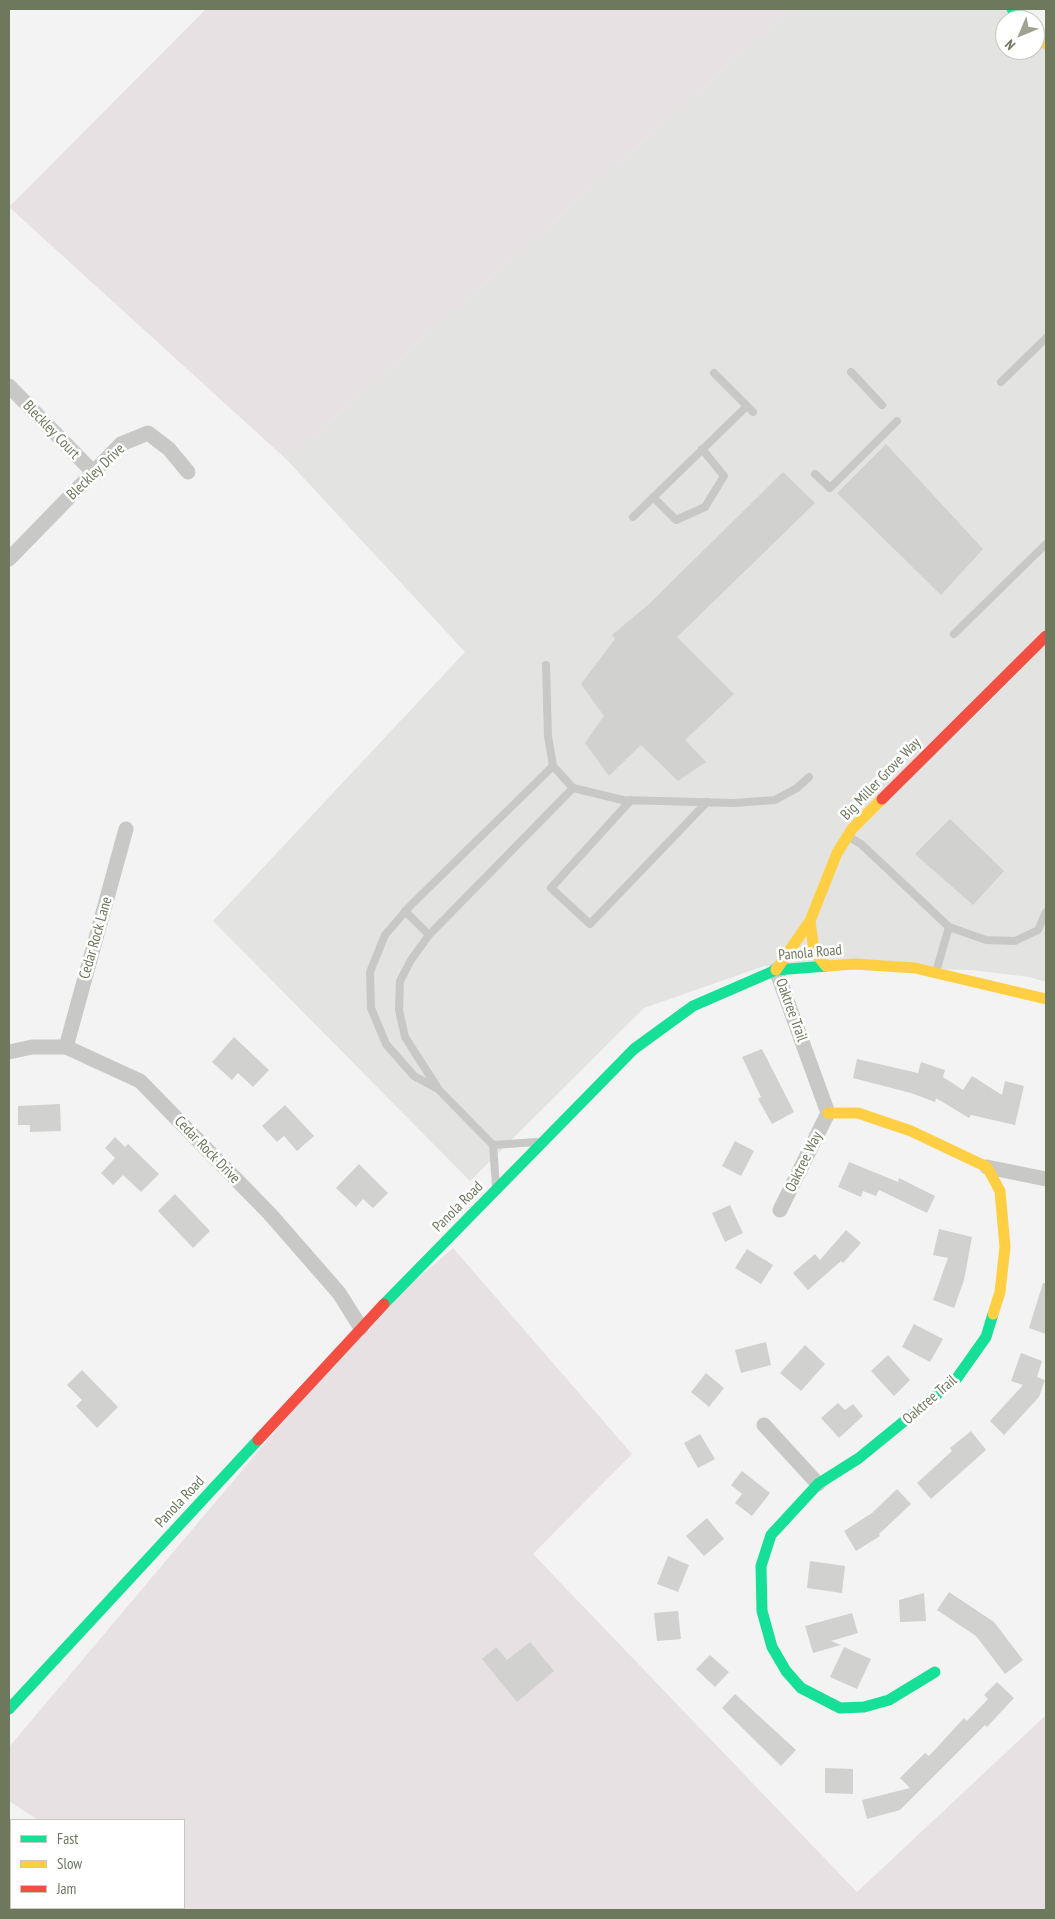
<!DOCTYPE html>
<html>
<head>
<meta charset="utf-8">
<style>
  body { margin:0 }
  #map { position:relative; width:1055px; height:1919px; overflow:hidden; background:#f4f3f4; font-family:"PT Sans Narrow",sans-serif }
  canvas { display:block }
  .frame { position:absolute; inset:0; border:10px solid #6d785c; pointer-events:none }
  .legend { position:absolute; left:10px; top:1819px; width:175px; height:90px; box-sizing:border-box; background:#fff; border:1px solid #c5c9be; margin:0; padding:6px 9px; list-style:none; font-size:15px; color:#6d785c }
  .legend li { display:flex; align-items:center; gap:10px; height:25px }
  .legend b { width:25px; border:1px solid #c5c9be }
  .north { position:absolute; left:995px; top:10px; width:50px; height:50px; box-sizing:border-box; background:#fff; border:1px solid #c5c9be; border-radius:50%; rotate:225deg; font-size:14px; font-weight:700; line-height:20px; text-align:center; color:#6d785c }
  .north::after { content:''; display:block; margin:auto; width:18px; height:22px; background:#9ca391; clip-path:polygon(50% 0,100% 100%,50% 72%,0 100%) }
</style>
</head>
<body>
<div id="map">
<canvas width="1055" height="1919"></canvas>
<div class="frame"></div>
<ul class="legend">
<li><b style="height:6px;background:#16e098"></b>Fast</li>
<li><b style="height:6px;background:#ffcf43"></b>Slow</li>
<li><b style="height:6px;background:#f24e42"></b>Jam</li>
</ul>
<div class="north">N</div>
</div>
<script>
const g = document.querySelector('canvas').getContext('2d');
g.lineJoin = 'round';
function paint(path, color) {
  g.fillStyle = color;
  g.fill(path, 'evenodd');
}
function toPath(rows) {
  const path = new Path2D();
  for (const r of rows) {
    path.moveTo(r[0], r[1]);
    for (let i = 2; i < r.length; i += 2) path.lineTo(r[i], r[i + 1]);
  }
  return path;
}
function stroke(path, color, width, dash) {
  g.strokeStyle = color;
  g.lineWidth = width;
  g.lineCap = dash ? 'butt' : 'round';
  g.setLineDash(dash || []);
  g.stroke(path);
}
function drawText(font, color, halo, rows, align = 'center') {
  g.font = font + ' "PT Sans Narrow",sans-serif';
  g.lineWidth = 5;
  g.setLineDash([]);
  g.textBaseline = 'middle';
  g.strokeStyle = halo;
  g.fillStyle = color;
  for (const [text, x, y, turn = 0] of rows) {
    g.save();
    g.translate(x, y);
    g.rotate((+turn || 0) * Math.PI / 180);
    g.textAlign = isNaN(turn) ? turn : align;
    if (halo) g.strokeText(text, 0, 0);
    g.fillText(text, 0, 0);
    g.restore();
  }
}
const built = toPath([
  [791,9,1025,9,1046,31,1046,982,1029,977,971,970,764,966,644,1008,470,1181,213,921,465,652,287,460],
  [1005,20,1035,20,1035,50,1005,50]
]);
const green = toPath([
  [206,9,791,9,287,460,9,207],
  [453,1248,632,1454,533,1554,857,1892,1046,1715,1046,1910,174,1910,171,1908,184,1908,184,1820,38,1820,9,1801,9,1747,367,1322]
]);
const building = toPath([
  [886,444,983,549,941,595,837,493],
  [783,472,815,503,677,637,734,694,685,740,706,762,678,781,641,745,609,776,585,743,604,716,581,684,615,639,612,635,648,605],
  [950,819,1004,871,973,905,915,854],
  [234,1037,269,1070,253,1087,238,1073,232,1080,212,1062],
  [762,1049,794,1112,772,1124,758,1099,761,1097,742,1057],
  [857,1059,918,1073,921,1062,945,1070,943,1077,963,1090,972,1076,1002,1095,1005,1081,1024,1086,1015,1125,971,1115,969,1118,936,1098,935,1102,911,1093,853,1078],
  [60,1104,61,1131,30,1132,30,1125,18,1125,18,1106],
  [285,1105,314,1136,297,1151,284,1136,277,1142,262,1126],
  [115,1137,125,1147,128,1144,159,1174,141,1192,123,1175,113,1185,101,1173,115,1158,105,1148],
  [735,1141,754,1151,741,1176,722,1166],
  [849,1162,898,1182,899,1178,935,1196,927,1213,879,1190,876,1196,863,1191,861,1197,838,1187],
  [359,1164,388,1193,373,1208,363,1199,356,1207,336,1188],
  [175,1194,210,1231,193,1248,158,1211],
  [730,1205,743,1233,725,1242,712,1213],
  [939,1229,972,1237,964,1280,954,1308,933,1300,948,1258,933,1255],
  [846,1230,861,1243,843,1263,841,1261,808,1290,793,1273,815,1254,820,1260],
  [747,1249,773,1265,761,1284,735,1268],
  [1043,1283,1046,1283,1046,1334,1029,1328],
  [914,1324,943,1339,930,1362,902,1347],
  [766,1342,771,1365,741,1373,735,1350],
  [805,1345,825,1364,801,1391,780,1373],
  [1021,1353,1042,1361,1037,1377,1045,1380,1039,1397,1004,1435,990,1421,1023,1385,1011,1381],
  [888,1355,910,1380,894,1396,871,1371],
  [82,1370,118,1407,97,1428,76,1406,82,1400,67,1385],
  [706,1373,724,1388,709,1407,691,1392],
  [838,1403,845,1410,853,1404,863,1416,839,1438,821,1418],
  [971,1431,986,1450,931,1499,917,1483,952,1451,950,1448],
  [700,1434,715,1459,698,1468,684,1443],
  [742,1471,770,1493,752,1516,735,1503,742,1494,731,1485],
  [897,1489,911,1504,879,1534,880,1536,856,1551,844,1531,872,1513],
  [707,1518,724,1539,704,1556,686,1536],
  [668,1556,689,1565,678,1592,657,1584],
  [810,1561,845,1566,842,1593,807,1588],
  [949,1592,994,1622,1023,1660,1005,1674,976,1636,937,1610],
  [924,1593,926,1621,900,1622,899,1600],
  [678,1611,681,1639,657,1641,654,1613],
  [852,1613,858,1633,831,1641,841,1645,813,1653,805,1626],
  [530,1642,554,1671,517,1702,482,1659,496,1647,507,1660],
  [844,1647,871,1659,857,1689,830,1677],
  [710,1655,729,1672,715,1687,696,1669],
  [997,1682,1014,1698,987,1727,985,1725,900,1810,867,1819,862,1800,910,1788,900,1778,925,1753,929,1756,964,1718,967,1721,988,1699,984,1695],
  [735,1694,796,1750,781,1766,722,1708],
  [825,1768,853,1769,853,1794,825,1793]
]);
const lane = toPath([
  [851,372,882,405],
  [714,373,753,412],
  [1001,382,1046,338],
  [815,474,830,488,897,421],
  [653,497,676,520,705,507,724,476,702,449],
  [633,517,747,406],
  [954,634,1046,544],
  [546,665,548,736,553,766,573,788,623,800,734,803,775,800,797,788,809,777],
  [631,800,551,888,590,924,707,802],
  [849,837,861,844,949,927],
  [405,911,429,935],
  [936,972,949,927,986,940,1015,941,1038,930,1046,912],
  [438,1089,414,1076,386,1044,371,1008,370,972,385,935,410,906,553,766],
  [493,1145,536,1142],
  [496,1186,493,1145,439,1090,405,1037,399,1010,400,981,411,960,429,935,573,788]
]);
const street = toPath([
  [9,386,94,473],
  [9,559,121,444,148,433,169,449,188,472],
  [776,970,828,1113,780,1210],
  [66,1047,126,829],
  [9,1052,32,1047,66,1047,140,1081,270,1214,339,1293,361,1328],
  [987,1167,1046,1179],
  [764,1425,818,1484]
]);
const fast = toPath([
  [1012,9,1023,20],
  [384,1304,634,1049,693,1006,776,970,827,966],
  [935,1672,889,1700,864,1707,840,1708,801,1688,786,1671,772,1647,762,1611,761,1566,771,1535,818,1484,859,1458,957,1378,986,1337,993,1314],
  [9,1709,258,1440]
]);
const slow = toPath([
  [1035,32,1046,44],
  [810,921,814,951,826,966],
  [827,966,855,964,915,968,1046,999],
  [776,970,810,921,837,853,852,829,882,799],
  [828,1113,858,1113,911,1131,987,1167,1000,1191,1005,1247,1000,1292,993,1314]
]);
const jam = toPath([
  [882,799,1046,636],
  [258,1440,384,1304]
]);
const streetNames = [
  ["Bleckley Court",51,430,46],
  ["Bleckley Drive",96,472,-44],
  ["Big Miller Grove Way",881,779,-46],
  ["Cedar Rock Lane",96,938,-74],
  ["Panola Road",810,953,-5],
  ["Oaktree Trail",791,1010,70],
  ["Cedar Rock Drive",207,1150,46],
  ["Oaktree Way",804,1162,-64],
  ["Panola Road",458,1207,-45],
  ["Oaktree Trail",930,1400,-41],
  ["Panola Road",180,1502,-47]
];
paint(built, '#e3e3e2');
paint(green, '#e7e1e4');
paint(building, '#d1d1d0');
stroke(lane, '#c8c8c6', 8);
stroke(street, '#c8c8c6', 15);
stroke(fast, '#16e098', 11);
stroke(slow, '#ffcf43', 11);
stroke(jam, '#f24e42', 11);
drawText('15px', '#6d785c', '#fff', streetNames);
</script>
</body>
</html>
